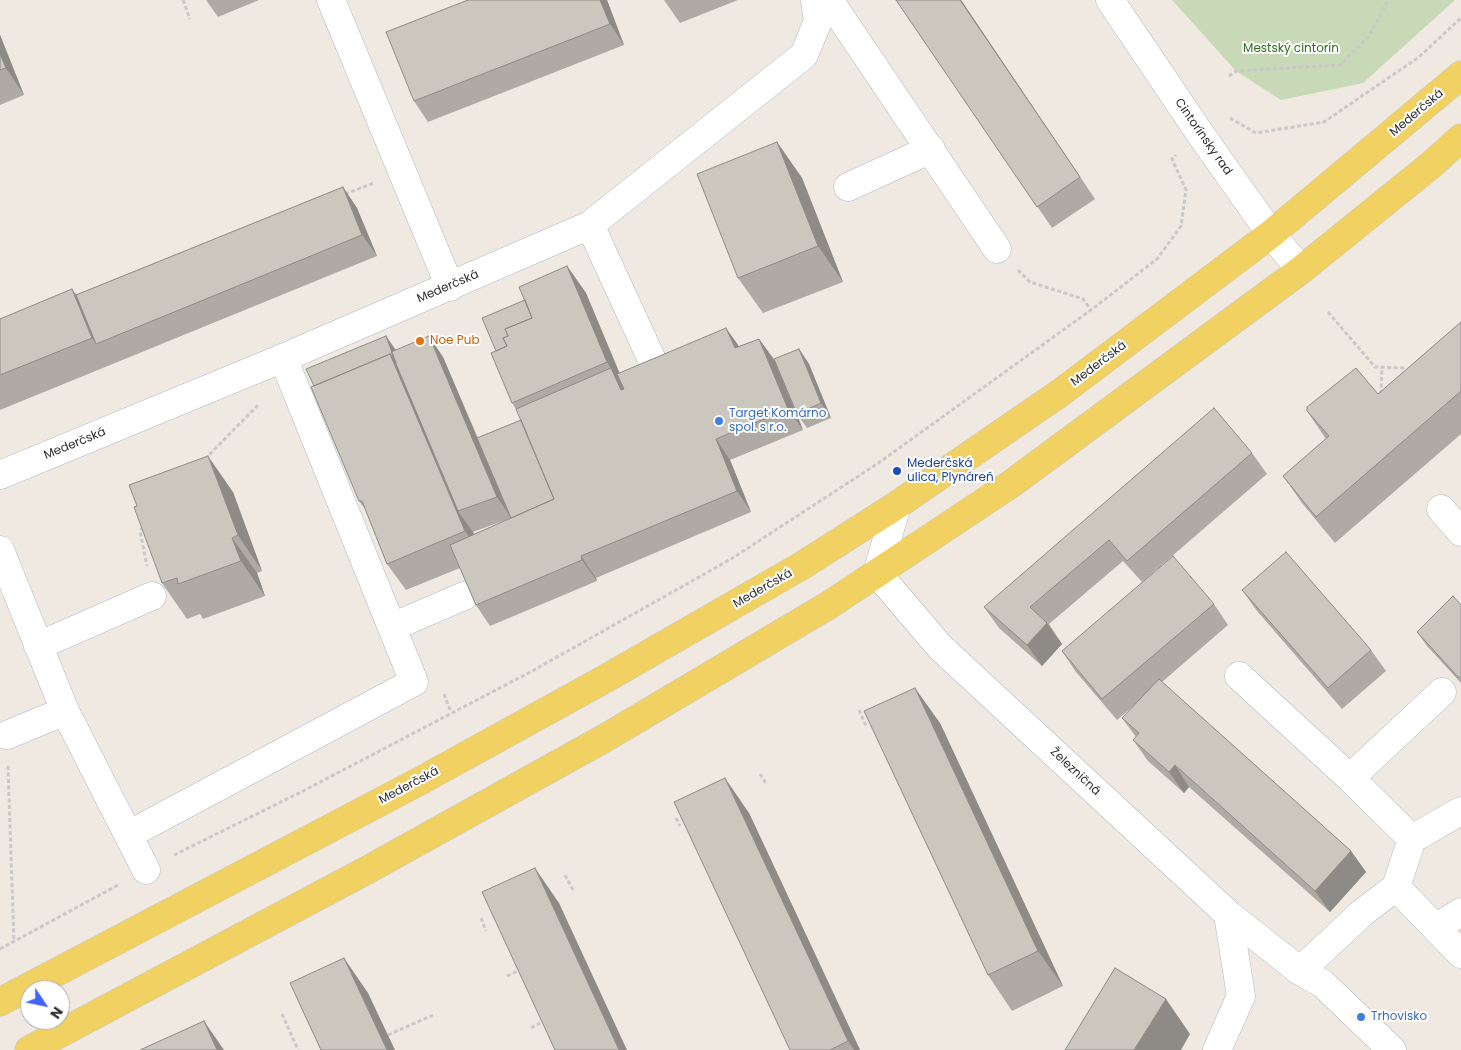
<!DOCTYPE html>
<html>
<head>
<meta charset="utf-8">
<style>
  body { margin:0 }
  #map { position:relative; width:1461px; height:1050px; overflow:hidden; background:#efe9e1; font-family:Poppins,sans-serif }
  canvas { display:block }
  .north { position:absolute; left:20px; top:980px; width:50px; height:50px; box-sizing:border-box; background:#fff; border:1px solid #ababab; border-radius:50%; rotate:124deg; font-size:14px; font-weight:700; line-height:20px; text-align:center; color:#2e2e2e }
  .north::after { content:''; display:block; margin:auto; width:18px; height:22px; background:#4264fb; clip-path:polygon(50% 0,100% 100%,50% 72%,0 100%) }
</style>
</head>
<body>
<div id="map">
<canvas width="1461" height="1050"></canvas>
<div class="north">N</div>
</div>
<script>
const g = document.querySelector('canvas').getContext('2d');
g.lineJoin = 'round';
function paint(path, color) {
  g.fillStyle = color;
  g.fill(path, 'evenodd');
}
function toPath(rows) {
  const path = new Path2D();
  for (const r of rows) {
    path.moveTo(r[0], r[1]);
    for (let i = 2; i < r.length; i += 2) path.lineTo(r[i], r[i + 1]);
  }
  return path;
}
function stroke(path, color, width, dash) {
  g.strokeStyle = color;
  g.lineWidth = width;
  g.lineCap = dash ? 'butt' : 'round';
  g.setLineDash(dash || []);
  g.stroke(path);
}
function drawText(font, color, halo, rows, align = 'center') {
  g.font = font + ' Poppins,sans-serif';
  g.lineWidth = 4;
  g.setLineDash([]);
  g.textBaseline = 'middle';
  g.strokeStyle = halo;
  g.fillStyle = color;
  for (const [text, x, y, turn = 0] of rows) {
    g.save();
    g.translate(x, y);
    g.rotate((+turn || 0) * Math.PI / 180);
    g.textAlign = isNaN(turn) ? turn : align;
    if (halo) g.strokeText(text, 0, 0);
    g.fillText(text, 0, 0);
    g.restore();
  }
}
const cemetery = toPath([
  [1172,0,1455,0,1363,83,1281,100,1236,71]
]);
const path = toPath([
  [183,0,190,19],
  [1229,76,1236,71,1340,65,1369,36,1388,0],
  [1230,118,1256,133,1324,122,1419,57,1461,18],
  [345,194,374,183],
  [1018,270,1030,282,1083,299,1091,310],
  [1328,312,1375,367,1403,368,1403,376],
  [1381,394,1382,367],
  [205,459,258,405],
  [143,527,140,531,147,566],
  [444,694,451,712],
  [859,710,867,728],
  [8,766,14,942],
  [760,774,767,785],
  [676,818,680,826],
  [174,855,305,790,534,670,731,559,877,464,1091,310,1157,259,1181,226,1186,190,1172,159,1176,155],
  [565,875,573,890],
  [481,918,486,931],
  [0,949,118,885],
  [507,976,522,969],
  [282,1014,298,1050],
  [531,1028,546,1020],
  [388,1035,433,1015]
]);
const minor = toPath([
  [331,0,450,287],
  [829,0,997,249],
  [1110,0,1201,135,1271,234,1301,270],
  [848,187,931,149],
  [590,225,653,362],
  [0,475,283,358,590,225,804,55,818,21,815,0],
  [897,505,877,573,940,647,1228,914,1241,996,1217,1050],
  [1441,509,1461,532],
  [0,550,65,711,146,870],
  [392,627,464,596],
  [38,646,152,596],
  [1239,676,1350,778,1412,839,1396,887],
  [7,735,65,711],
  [1350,778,1442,692],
  [128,835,414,682,283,358],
  [1412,839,1461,811],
  [1228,914,1300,971,1323,984,1392,1050],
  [1436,928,1461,912],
  [1300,971,1362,913,1396,887,1461,954]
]);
const major = toPath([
  [0,1002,420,781,605,679,803,565,897,505,1060,393,1271,234,1461,75],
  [29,1050,369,869,605,738,829,605,1011,484,1301,270,1431,165,1461,138]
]);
const wall = toPath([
  [206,0,259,0,218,17],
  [468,0,607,0,624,45,428,122,414,101],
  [664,0,738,0,680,23],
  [896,0,961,0,1095,199,1052,228],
  [0,35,24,95,0,105],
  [777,142,802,178,843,282,763,313,738,278],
  [343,187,357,208,377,256,0,410,0,319,76,295],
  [567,266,586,293,619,373,739,346,759,339,774,359,799,349,809,364,831,418,807,428,797,414,803,430,730,460,751,512,596,578,597,581,490,626,476,605,460,568,406,590,387,564,365,509,359,501,386,336,396,350,443,357,478,438,521,420,516,409,512,403,496,351,525,300],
  [511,518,474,534,473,532],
  [1461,322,1461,434,1335,543,1302,503,1283,476,1326,439,1307,411,1378,394],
  [1252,453,1267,474,1142,582,1123,561,1049,624,1062,644,1042,666,999,628,984,607],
  [233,492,262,571,257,573,265,596,203,619,200,614,187,619,162,583,137,506],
  [1242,590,1371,650,1386,671,1342,709,1257,611],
  [1214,604,1228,625,1162,682,1351,851,1366,872,1330,912,1189,787,1184,793,1148,761,1133,740,1136,737,1122,718,1138,702,1117,720,1076,672,1062,651],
  [1461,605,1461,683,1427,646,1417,632],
  [940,723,1063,986,1012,1011,988,975],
  [749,813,860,1050,790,1050]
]);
const shadedWall = toPath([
  [600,0,607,0,624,45,610,24],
  [960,0,961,0,1095,199,1080,177],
  [0,35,24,95,6,68,0,54],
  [777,142,802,178,843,282,818,246],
  [343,187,357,208,377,256,362,235],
  [567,266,586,293,636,412,621,390,611,368,607,362],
  [72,289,91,316,96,344,92,338],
  [726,328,741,349,735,348],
  [386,336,396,351,458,511,473,532,484,558,465,531,390,354],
  [429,336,443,357,511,518,497,497],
  [759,339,774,360,803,430,788,409],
  [799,349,809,364,831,418,821,403],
  [716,439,730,460,751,512,737,491],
  [208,456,233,492,262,571,238,535],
  [232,538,257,573,265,596,241,561],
  [581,556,596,578,597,581,582,560],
  [1047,623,1062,644,1042,666,1027,645],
  [915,688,940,723,1063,986,1038,951],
  [1175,765,1189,787,1184,793,1169,772],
  [725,778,749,813,860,1050,854,1050,848,1041],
  [1351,851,1366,872,1330,912,1315,891],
  [535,868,559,903,627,1050,619,1050],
  [344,958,368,993,395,1050,387,1050],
  [1166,999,1190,1034,1181,1050,1134,1050],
  [204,1021,224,1050,217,1050]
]);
const building = toPath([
  [468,0,600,0,610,24,414,101,386,32,468,0],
  [896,0,960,0,1080,177,1037,207,896,0],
  [0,54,6,68,0,70,0,54],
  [777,142,818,246,738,278,697,174,777,142],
  [343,187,362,235,96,344,76,295,343,187],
  [567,266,607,362,512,403,491,353,507,346,503,338,508,336,505,329,532,318,519,287,567,266],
  [72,289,92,338,0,375,0,319,72,289],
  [525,300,532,318,505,329,508,336,503,338,507,346,496,351,482,318,525,300],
  [1461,322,1461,391,1316,517,1283,476,1329,436,1307,411,1307,407,1356,368,1378,394,1461,322],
  [726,328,735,348,759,339,788,409,716,439,737,491,581,556,582,560,476,605,450,545,554,499,516,409,611,368,621,390,624,389,617,374,726,328],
  [386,336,396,363,390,354,314,386,306,369,386,336],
  [429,336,497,497,458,511,391,352,429,336],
  [799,349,821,403,797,414,774,359,799,349],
  [390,354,465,531,387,564,362,501,359,501,311,387,390,354],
  [1214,408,1252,453,1127,561,1109,540,1030,607,1047,623,1027,645,984,607,1214,408],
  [521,420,554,499,511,518,477,438,521,420],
  [208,456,238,535,232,538,241,561,178,584,177,578,162,583,134,507,137,506,129,485,208,456],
  [1286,552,1371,650,1328,688,1242,590,1286,552],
  [1173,556,1214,604,1102,699,1062,651,1173,556],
  [1453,596,1461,605,1461,676,1459,678,1417,632,1453,596],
  [1159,679,1351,851,1315,891,1175,765,1169,772,1133,740,1139,733,1122,718,1159,679],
  [915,688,1038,951,988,975,864,711,915,688],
  [725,778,848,1041,830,1050,790,1050,674,802,725,778],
  [535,868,619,1050,555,1050,482,892,535,868],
  [344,958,387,1050,321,1050,290,983,344,958],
  [1115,968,1166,999,1134,1050,1065,1050,1115,968],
  [204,1021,217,1050,140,1050,204,1021]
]);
const markers = [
  [420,341,5,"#e8710a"],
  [719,421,5,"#3f7fe0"],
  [897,471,5,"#1a4fb4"],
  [1361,1017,5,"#3f7fe0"]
];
const parkNames = [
  ["Mestský cintorín",1291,49]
];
const streetNames = [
  ["Mederčská",1417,113,-40],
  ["Cintorínsky rad",1203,137,55],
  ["Mederčská",448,287,-23],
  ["Mederčská",1099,364,-37],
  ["Mederčská",75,444,-22],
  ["Mederčská",763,589,-30],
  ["Železničná",1075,772,43],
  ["Mederčská",409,786,-28]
];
const foodNames = [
  ["Noe Pub",430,341]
];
const shopNames = [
  ["Target Komárno",729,414],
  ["spol. s r.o.",729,428],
  ["Trhovisko",1371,1017]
];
const transitNames = [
  ["Mederčská",907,464],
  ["ulica, Plynáreň",907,478]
];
paint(cemetery, '#c8d9b8');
stroke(minor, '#b4b7c1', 29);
stroke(major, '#c9c9c9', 29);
stroke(path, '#c9c9c9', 3, [4, 2.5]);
stroke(minor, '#fff', 28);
stroke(major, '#f2d163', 28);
paint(wall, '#afaba4');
paint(shadedWall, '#8e8b86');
paint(building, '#cbc7bf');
stroke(building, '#8e8b86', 1);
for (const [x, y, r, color] of markers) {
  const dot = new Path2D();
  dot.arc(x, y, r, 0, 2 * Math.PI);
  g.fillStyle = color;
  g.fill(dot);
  stroke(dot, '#fff', 2);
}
drawText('12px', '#2c6e1b', '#fff', parkNames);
drawText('12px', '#2e2e2e', '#fff', streetNames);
drawText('12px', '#c56008', '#fff', foodNames, 'left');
drawText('12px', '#366cbe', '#fff', shopNames, 'left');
drawText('12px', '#164399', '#fff', transitNames, 'left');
</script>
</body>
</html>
